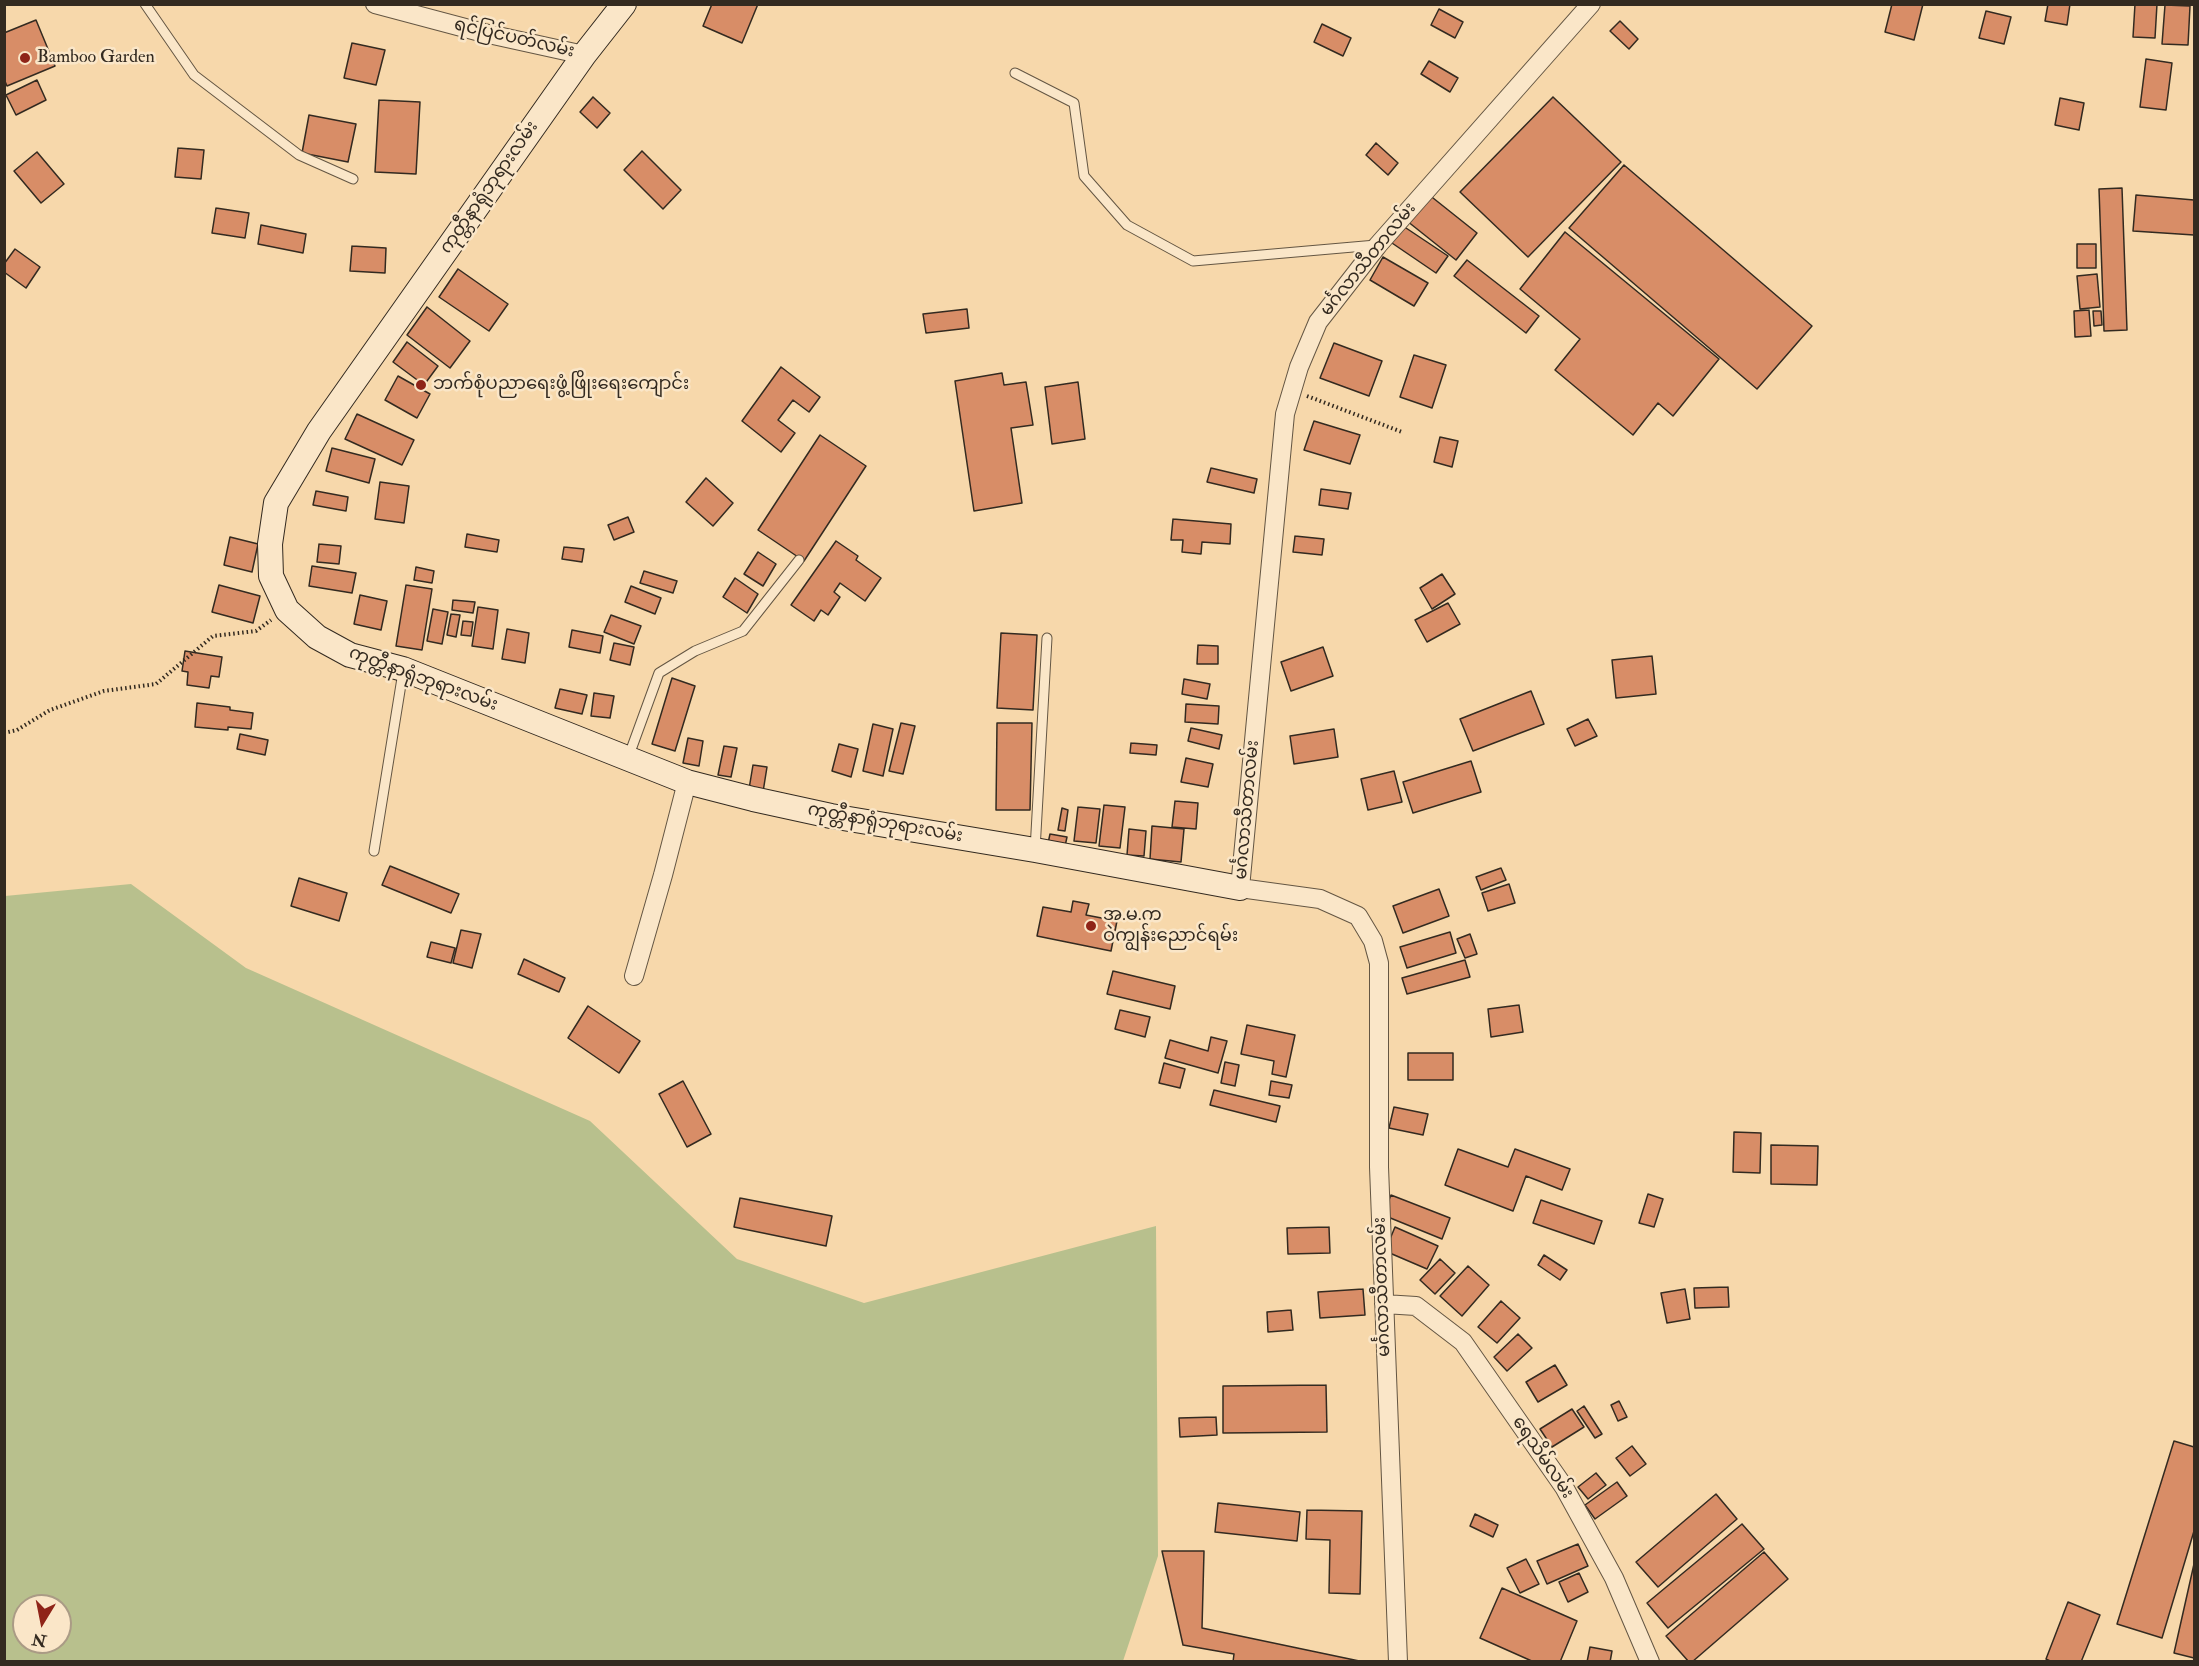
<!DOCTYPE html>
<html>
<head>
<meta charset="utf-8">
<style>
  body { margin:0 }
  #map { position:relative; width:2199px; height:1666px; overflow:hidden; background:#f7d8ab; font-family:"IM FELL Double Pica",serif }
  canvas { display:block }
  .frame { position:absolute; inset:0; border:6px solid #332a20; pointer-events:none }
  .north { position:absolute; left:12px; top:1594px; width:60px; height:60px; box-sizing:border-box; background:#fae6c8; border:2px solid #aa9b85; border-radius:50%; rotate:190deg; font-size:16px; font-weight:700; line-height:24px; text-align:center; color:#332a20 }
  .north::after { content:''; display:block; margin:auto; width:21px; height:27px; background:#8f2418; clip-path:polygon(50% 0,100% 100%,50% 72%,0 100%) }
</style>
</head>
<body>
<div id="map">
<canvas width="2199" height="1666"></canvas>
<div class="frame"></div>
<div class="north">N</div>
</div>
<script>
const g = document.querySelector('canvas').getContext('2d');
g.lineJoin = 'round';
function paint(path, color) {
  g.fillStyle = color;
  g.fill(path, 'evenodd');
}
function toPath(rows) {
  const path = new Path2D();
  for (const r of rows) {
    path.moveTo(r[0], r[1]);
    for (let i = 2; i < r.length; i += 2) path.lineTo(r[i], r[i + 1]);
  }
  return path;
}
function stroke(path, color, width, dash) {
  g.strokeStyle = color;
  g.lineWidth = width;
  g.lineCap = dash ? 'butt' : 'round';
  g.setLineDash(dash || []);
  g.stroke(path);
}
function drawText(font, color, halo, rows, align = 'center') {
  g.font = font + ' "IM FELL Double Pica","Noto Sans Myanmar",serif';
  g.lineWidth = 5;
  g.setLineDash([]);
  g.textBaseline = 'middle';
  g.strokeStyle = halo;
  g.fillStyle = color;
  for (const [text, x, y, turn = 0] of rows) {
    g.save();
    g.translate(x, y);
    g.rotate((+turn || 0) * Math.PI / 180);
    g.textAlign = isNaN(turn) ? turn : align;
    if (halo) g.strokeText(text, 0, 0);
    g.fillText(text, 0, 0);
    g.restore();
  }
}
const green = toPath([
  [131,884,246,968,590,1121,737,1259,864,1303,1156,1226,1158,1556,1123,1661,5,1661,5,896],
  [24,1606,60,1606,60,1642,24,1642]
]);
const building = toPath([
  [712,4,758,4,742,43,703,26,712,4],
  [1892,4,1923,4,1914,40,1885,32,1892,4],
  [2048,4,2070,4,2067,25,2045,21,2048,4],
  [2135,4,2157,4,2155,38,2133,37,2135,4],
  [2165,5,2190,6,2188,45,2162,44,2165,5],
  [1439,9,1463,22,1455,38,1431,25,1439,9],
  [1986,11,2011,17,2004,44,1979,38,1986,11],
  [36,20,55,66,7,86,4,79,4,33,36,20],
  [1620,21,1638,39,1629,49,1610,31,1620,21],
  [1322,24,1351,38,1343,56,1314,42,1322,24],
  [352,43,385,50,376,85,344,78,352,43],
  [2146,59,2172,63,2166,110,2140,107,2146,59],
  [1429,61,1458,78,1450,92,1421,74,1429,61],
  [37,80,46,100,16,115,6,95,37,80],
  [593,97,610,113,597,128,580,112,593,97],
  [1553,97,1621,162,1528,257,1460,192,1553,97],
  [2060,98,2084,103,2079,130,2055,125,2060,98],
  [379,100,420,102,416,174,375,172,379,100],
  [309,115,356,124,348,162,302,153,309,115],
  [1376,143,1398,163,1388,175,1366,155,1376,143],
  [178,148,204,150,201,179,175,177,178,148],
  [642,151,681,190,663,209,624,170,642,151],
  [37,152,64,184,41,203,14,171,37,152],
  [1624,165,1812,326,1757,389,1569,228,1624,165],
  [2122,188,2127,330,2104,331,2099,189,2122,188],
  [1423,190,1477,233,1456,260,1402,217,1423,190],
  [2136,195,2194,200,2194,235,2133,231,2136,195],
  [216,208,249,213,245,238,212,233,216,208],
  [1400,224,1448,256,1436,273,1389,241,1400,224],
  [261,225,306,234,303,253,258,244,261,225],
  [1565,232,1719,359,1673,416,1658,403,1633,435,1555,370,1580,339,1520,289,1565,232],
  [2077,244,2096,244,2096,268,2077,268,2077,244],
  [352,246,386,248,385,273,350,271,352,246],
  [15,249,40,267,26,288,4,272,4,264,15,249],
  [1383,257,1428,283,1414,306,1370,280,1383,257],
  [1467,260,1539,316,1526,333,1454,276,1467,260],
  [458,269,508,304,489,331,439,297,458,269],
  [2097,274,2100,307,2080,309,2077,276,2097,274],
  [427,307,470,341,450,368,407,335,427,307],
  [967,309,969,328,926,333,923,314,967,309],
  [2089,310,2091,336,2075,337,2074,311,2089,310],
  [2093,311,2101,311,2102,325,2094,326,2093,311],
  [407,342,438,366,424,385,393,362,407,342],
  [1334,343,1382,361,1369,396,1320,378,1334,343],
  [1414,355,1446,365,1432,408,1400,397,1414,355],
  [781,367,820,397,809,412,793,400,778,420,795,433,781,452,742,421,781,367],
  [1002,373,1004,385,1026,382,1033,425,1011,428,1022,503,974,511,955,381,1002,373],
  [398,376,430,394,417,418,385,400,398,376],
  [1078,382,1085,439,1052,444,1045,387,1078,382],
  [357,414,414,440,402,465,345,439,357,414],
  [1314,421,1360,435,1350,464,1304,450,1314,421],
  [820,435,866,466,804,561,758,530,820,435],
  [1440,437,1458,441,1452,467,1434,462,1440,437],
  [332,448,375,459,369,483,326,471,332,448],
  [1211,468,1257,479,1254,493,1207,482,1211,468],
  [706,478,733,503,713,526,686,502,706,478],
  [380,482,409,486,404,523,375,519,380,482],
  [1321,489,1351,493,1348,509,1319,505,1321,489],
  [316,491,348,497,346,511,313,505,316,491],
  [628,517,634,532,614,540,608,525,628,517],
  [1173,519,1231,524,1230,544,1202,542,1201,554,1182,552,1183,540,1171,540,1173,519],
  [467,534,499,540,497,552,465,547,467,534],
  [1295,536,1324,539,1322,555,1293,552,1295,536],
  [230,537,258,544,252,572,224,565,230,537],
  [836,541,858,556,856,560,881,578,865,601,840,583,834,592,840,597,828,615,821,610,814,621,791,605,836,541],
  [319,544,341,546,339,564,317,562,319,544],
  [564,547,584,549,582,562,562,559,564,547],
  [758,552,776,564,763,586,744,574,758,552],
  [312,566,356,573,352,593,309,586,312,566],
  [416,567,434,571,432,583,414,580,416,567],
  [644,571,677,581,673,593,640,583,644,571],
  [1442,574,1455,594,1432,609,1420,588,1442,574],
  [735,578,758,594,747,613,723,597,735,578],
  [219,585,260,596,253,623,212,612,219,585],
  [406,585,432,589,422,650,396,646,406,585],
  [631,586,661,598,655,614,625,602,631,586],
  [360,595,387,601,381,630,354,624,360,595],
  [453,600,475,602,473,613,452,610,453,600],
  [1448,603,1460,624,1427,642,1415,620,1448,603],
  [478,607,498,610,493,649,472,646,478,607],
  [433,609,448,612,442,644,427,641,433,609],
  [451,614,460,615,456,637,447,635,451,614],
  [611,615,641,626,634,644,604,632,611,615],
  [463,621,473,622,471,636,461,635,463,621],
  [507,629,529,633,525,663,502,659,507,629],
  [572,630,603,636,600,653,569,647,572,630],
  [1001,633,1037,635,1033,710,997,708,1001,633],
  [614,643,634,647,630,665,610,660,614,643],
  [1198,645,1218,646,1218,664,1197,664,1198,645],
  [1323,647,1333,676,1291,691,1281,662,1323,647],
  [185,651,222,657,219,677,211,676,209,688,187,685,188,672,182,671,185,651],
  [1652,656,1656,694,1616,698,1612,660,1652,656],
  [672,678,695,686,675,751,652,744,672,678],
  [1184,679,1210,684,1207,699,1182,694,1184,679],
  [560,689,587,695,582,714,555,708,560,689],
  [1531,691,1544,724,1473,751,1460,719,1531,691],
  [594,693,614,696,610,718,591,716,594,693],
  [197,703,230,707,230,710,253,713,251,729,228,727,228,730,195,727,197,703],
  [1186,704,1219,706,1218,724,1185,722,1186,704],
  [1588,719,1597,736,1575,746,1567,729,1588,719],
  [901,723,915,726,903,774,889,771,901,723],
  [997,723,1032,723,1030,810,996,810,997,723],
  [873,724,893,729,883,776,863,771,873,724],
  [1191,728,1222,735,1219,749,1188,741,1191,728],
  [1334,729,1338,757,1294,764,1290,736,1334,729],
  [240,734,268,740,265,755,237,749,240,734],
  [688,738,703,741,699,766,683,763,688,738],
  [1131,743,1157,745,1156,755,1130,753,1131,743],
  [839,744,858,749,851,777,832,771,839,744],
  [724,746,737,748,731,777,718,775,724,746],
  [1186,758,1213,764,1208,787,1181,782,1186,758],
  [1471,761,1481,792,1413,813,1403,782,1471,761],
  [753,765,767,767,763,792,749,789,753,765],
  [1394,771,1402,802,1368,810,1361,779,1394,771],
  [1175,801,1198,803,1196,829,1172,827,1175,801],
  [1104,805,1125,807,1120,848,1099,846,1104,805],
  [1078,807,1100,809,1096,843,1074,841,1078,807],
  [1062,808,1068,810,1065,831,1058,830,1062,808],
  [1152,826,1184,829,1181,862,1150,859,1152,826],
  [1129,829,1146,831,1144,856,1127,855,1129,829],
  [1050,834,1067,837,1064,851,1047,848,1050,834],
  [390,866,459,894,451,913,382,885,390,866],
  [1501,868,1506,880,1481,890,1476,877,1501,868],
  [299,878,347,893,339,921,291,906,299,878],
  [1509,884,1515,903,1488,911,1482,893,1509,884],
  [1439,889,1449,916,1403,933,1393,906,1439,889],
  [1073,901,1089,904,1086,915,1117,921,1111,951,1037,936,1043,907,1071,912,1073,901],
  [461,930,481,934,472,968,453,963,461,930],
  [1450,932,1456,953,1407,968,1400,947,1450,932],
  [1470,934,1477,954,1465,958,1457,939,1470,934],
  [431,942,455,948,451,963,427,957,431,942],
  [524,959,565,978,559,992,518,974,524,959],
  [1465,960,1470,977,1407,994,1402,978,1465,960],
  [1113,971,1175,986,1170,1009,1107,994,1113,971],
  [1519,1005,1523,1032,1491,1037,1488,1009,1519,1005],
  [588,1006,640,1041,619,1073,568,1038,588,1006],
  [1120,1010,1150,1017,1145,1037,1115,1029,1120,1010],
  [1247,1025,1295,1035,1286,1077,1272,1074,1274,1061,1241,1054,1247,1025],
  [1211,1037,1227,1041,1218,1073,1165,1058,1170,1040,1208,1051,1211,1037],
  [1408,1053,1453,1053,1453,1080,1408,1080,1408,1053],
  [1225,1062,1239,1065,1235,1086,1221,1083,1225,1062],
  [1164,1063,1185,1069,1180,1088,1159,1083,1164,1063],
  [683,1081,711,1134,687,1147,659,1094,683,1081],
  [1271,1081,1292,1085,1289,1098,1269,1095,1271,1081],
  [1214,1090,1280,1106,1276,1122,1210,1105,1214,1090],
  [1394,1107,1428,1114,1423,1135,1389,1128,1394,1107],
  [1734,1132,1761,1133,1760,1173,1733,1172,1734,1132],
  [1771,1145,1818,1146,1817,1185,1771,1184,1771,1145],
  [1458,1149,1508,1167,1515,1149,1570,1169,1562,1190,1526,1176,1513,1211,1445,1185,1458,1149],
  [1648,1194,1663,1199,1654,1227,1639,1223,1648,1194],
  [1391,1195,1450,1218,1442,1239,1383,1215,1391,1195],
  [740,1198,832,1216,826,1246,734,1227,740,1198],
  [1541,1200,1602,1221,1594,1244,1533,1223,1541,1200],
  [1329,1227,1330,1253,1288,1254,1287,1228,1329,1227],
  [1395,1227,1438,1246,1427,1269,1385,1251,1395,1227],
  [1544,1255,1567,1270,1560,1280,1538,1265,1544,1255],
  [1440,1259,1455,1273,1435,1294,1420,1280,1440,1259],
  [1468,1266,1489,1285,1462,1316,1440,1296,1468,1266],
  [1728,1287,1729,1307,1695,1308,1694,1288,1728,1287],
  [1363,1289,1365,1315,1320,1318,1318,1292,1363,1289],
  [1685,1289,1690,1319,1667,1323,1661,1293,1685,1289],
  [1501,1301,1520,1318,1497,1343,1478,1327,1501,1301],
  [1291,1310,1293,1330,1268,1332,1267,1312,1291,1310],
  [1518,1334,1532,1348,1507,1371,1494,1357,1518,1334],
  [1555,1365,1567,1385,1538,1402,1526,1382,1555,1365],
  [1326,1385,1327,1432,1223,1433,1223,1386,1326,1385],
  [1619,1401,1627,1417,1618,1421,1611,1405,1619,1401],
  [1584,1406,1602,1434,1595,1438,1577,1411,1584,1406],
  [1572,1409,1584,1427,1552,1447,1540,1429,1572,1409],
  [1216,1417,1217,1435,1180,1437,1179,1418,1216,1417],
  [2174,1441,2194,1447,2194,1531,2162,1638,2117,1624,2174,1441],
  [1632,1446,1646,1464,1630,1476,1616,1458,1632,1446],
  [1596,1473,1606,1485,1588,1499,1578,1487,1596,1473],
  [1617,1482,1627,1496,1595,1519,1585,1505,1617,1482],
  [1716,1494,1737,1519,1658,1587,1636,1562,1716,1494],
  [1218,1503,1300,1512,1297,1541,1215,1532,1218,1503],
  [1307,1510,1362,1511,1360,1594,1329,1593,1330,1540,1306,1539,1307,1510],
  [1475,1514,1498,1525,1493,1537,1470,1526,1475,1514],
  [1742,1524,1764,1549,1668,1628,1647,1603,1742,1524],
  [1578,1544,1588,1566,1547,1584,1537,1561,1578,1544],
  [1162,1551,1204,1551,1202,1628,1364,1662,1233,1662,1234,1654,1183,1645,1162,1551],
  [1764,1552,1788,1579,1692,1662,1689,1662,1666,1636,1764,1552],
  [1526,1559,1539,1584,1520,1593,1507,1568,1526,1559],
  [2194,1564,2194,1658,2174,1653,2194,1564],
  [1579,1573,1588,1592,1568,1602,1559,1582,1579,1573],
  [1502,1588,1577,1621,1560,1662,1534,1662,1480,1638,1502,1588],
  [2068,1602,2100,1615,2081,1662,2052,1662,2046,1659,2068,1602],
  [1590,1647,1612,1651,1610,1662,1587,1662,1590,1647]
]);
const path = toPath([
  [1307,396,1402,432],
  [4,733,17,730,50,710,104,691,156,684,213,636,256,631,271,620]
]);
const lane = toPath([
  [145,4,194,75,299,155,353,179],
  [1015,73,1074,103,1084,176,1127,225,1193,261,1376,245],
  [628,758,659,673,695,651,743,631,799,560],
  [1035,850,1047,638],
  [374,851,403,672]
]);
const street = toPath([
  [375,4,484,33,584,55],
  [634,976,663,875,687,782],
  [1384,1304,1416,1306,1463,1342,1564,1487,1614,1578,1650,1662],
  [1398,1662,1379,1167,1379,963,1373,941,1358,916,1320,899,1240,888,1285,414,1299,367,1318,322,1378,245,1591,4]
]);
const secondary = toPath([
  [624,4,584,55,319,431,276,503,270,544,271,576,287,610,317,637,350,655,403,669,687,782,753,799,831,816,1035,850,1240,888]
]);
const markers = [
  [25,58,6,"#8f2418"],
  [421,385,6,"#8f2418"],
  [1091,926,6,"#8f2418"]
];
const streetNames = [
  ["ရင်ပြင်ပတ်လမ်း",514,39,13],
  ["ကုတ္တီနာရုံဘုရားလမ်း",490,188,-55],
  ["မင်္ဂလာသီတာလမ်း",1369,260,-51],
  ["ကုတ္တီနာရုံဘုရားလမ်း",423,680,20],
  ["မင်္ဂလာသီတာလမ်း",1248,810,-85],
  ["ကုတ္တီနာရုံဘုရားလမ်း",885,824,10],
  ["မင်္ဂလာသီတာလမ်း",1383,1287,-92],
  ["ရေသိမ်လမ်း",1542,1458,56]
];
const poiNames = [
  ["Bamboo Garden",37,58],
  ["ဘက်စုံပညာရေးဖွံ့ဖြိုးရေးကျောင်း",433,385],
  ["အ.မ.က",1103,916],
  ["ဝဲကျွန်းညောင်ရမ်း",1103,937]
];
paint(green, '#b8c08d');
paint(building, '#d88d67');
stroke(building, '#332a20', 1.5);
stroke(lane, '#645643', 11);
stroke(street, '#645643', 20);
stroke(secondary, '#332a20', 26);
stroke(path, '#332a20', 4, [1.5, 3]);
stroke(lane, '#fae6c8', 9);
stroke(street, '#fae6c8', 18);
stroke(secondary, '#fae6c8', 24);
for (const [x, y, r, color] of markers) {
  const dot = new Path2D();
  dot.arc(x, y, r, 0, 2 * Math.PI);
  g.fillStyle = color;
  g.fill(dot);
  stroke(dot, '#fae6c8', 2);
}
drawText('18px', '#332a20', '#fae6c8', streetNames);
drawText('18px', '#332a20', '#fae6c8', poiNames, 'left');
</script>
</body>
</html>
